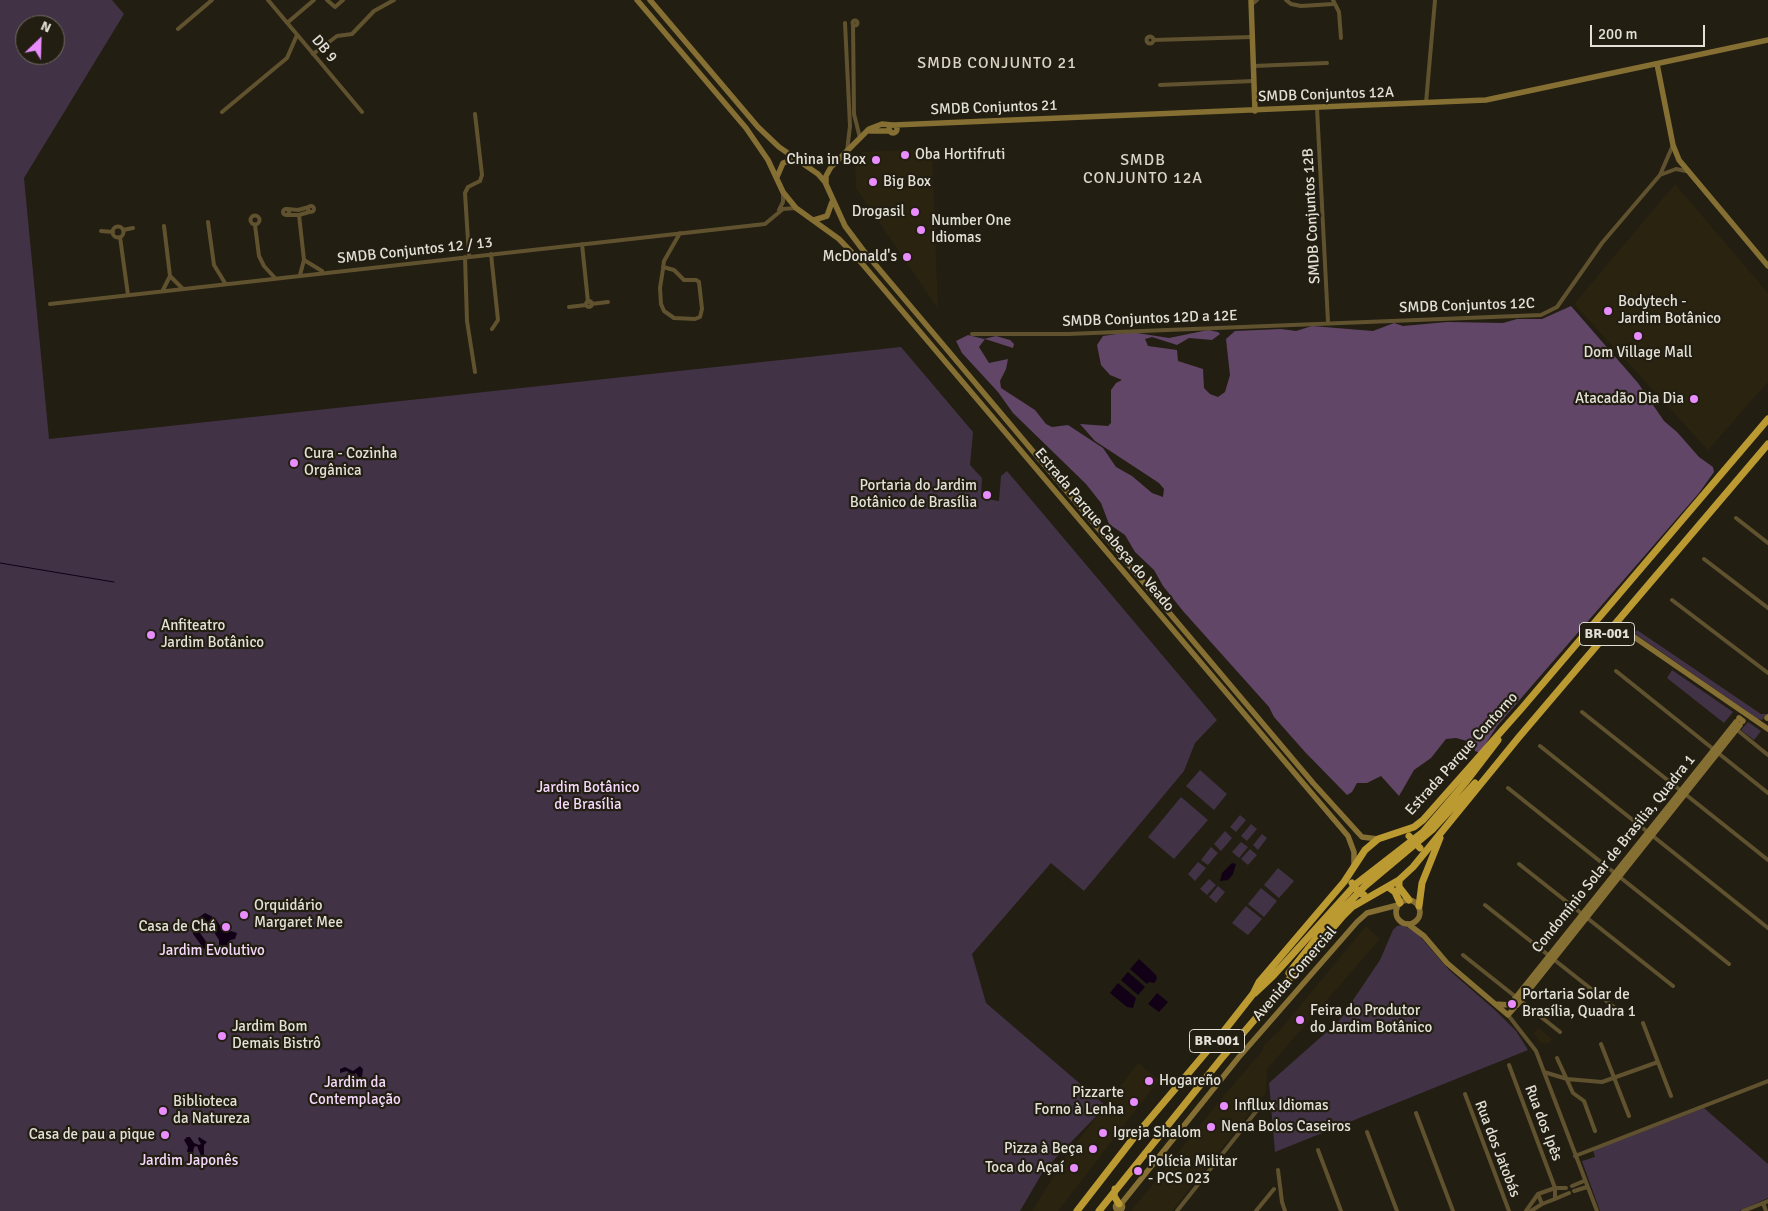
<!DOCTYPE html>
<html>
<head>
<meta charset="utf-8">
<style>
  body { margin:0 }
  #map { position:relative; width:1768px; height:1211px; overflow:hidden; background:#221e12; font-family:Signika,sans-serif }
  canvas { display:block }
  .north { position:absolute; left:15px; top:15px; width:50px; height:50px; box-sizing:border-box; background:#221e12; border:1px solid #6f6c61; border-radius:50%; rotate:24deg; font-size:14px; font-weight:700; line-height:20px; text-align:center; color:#e3e0d8 }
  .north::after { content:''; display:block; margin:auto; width:18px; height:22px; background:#e98dfe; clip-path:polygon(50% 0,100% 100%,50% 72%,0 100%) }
  .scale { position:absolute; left:1590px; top:25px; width:115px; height:22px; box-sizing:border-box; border:2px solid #e3e0d8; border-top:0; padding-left:6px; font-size:15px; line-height:18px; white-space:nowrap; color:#e3e0d8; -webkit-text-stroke:4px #221e12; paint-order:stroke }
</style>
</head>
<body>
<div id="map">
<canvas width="1768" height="1211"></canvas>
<div class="north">N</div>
<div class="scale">200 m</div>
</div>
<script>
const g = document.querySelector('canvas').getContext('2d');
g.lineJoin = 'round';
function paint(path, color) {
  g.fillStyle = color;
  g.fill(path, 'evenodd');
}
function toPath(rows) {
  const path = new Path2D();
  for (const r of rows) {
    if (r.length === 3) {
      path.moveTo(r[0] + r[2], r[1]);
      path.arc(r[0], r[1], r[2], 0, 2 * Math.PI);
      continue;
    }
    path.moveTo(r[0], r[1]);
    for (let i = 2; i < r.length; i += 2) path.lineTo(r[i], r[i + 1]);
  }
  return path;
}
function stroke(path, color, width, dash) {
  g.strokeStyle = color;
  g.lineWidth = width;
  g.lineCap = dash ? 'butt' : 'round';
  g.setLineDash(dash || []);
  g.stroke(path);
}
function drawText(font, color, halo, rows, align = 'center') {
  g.font = font + ' Signika,sans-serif';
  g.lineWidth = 4.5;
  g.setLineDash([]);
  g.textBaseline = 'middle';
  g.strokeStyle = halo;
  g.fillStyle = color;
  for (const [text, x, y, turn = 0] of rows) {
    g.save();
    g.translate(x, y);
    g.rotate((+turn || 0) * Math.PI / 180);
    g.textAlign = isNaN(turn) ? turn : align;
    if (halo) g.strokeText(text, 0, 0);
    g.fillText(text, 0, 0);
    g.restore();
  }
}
const built = toPath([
  [932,149,938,309,856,188,855,163,863,163,862,152],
  [1675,184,1768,293,1768,382,1708,450,1574,304],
  [1366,926,1380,939,1267,1069,1266,1093,1172,1211,1131,1211,1222,1098,1263,1050,1264,1045,1280,1030],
  [1538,1028,1552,1039,1550,1042,1545,1044,1537,1040,1538,1038,1533,1034],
  [1138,1063,1159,1080,1058,1211,1032,1211,1067,1155]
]);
const green = toPath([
  [0,0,112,0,124,14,24,178,49,439,901,347,973,432,970,465,982,478,981,498,999,501,1001,476,1007,471,1217,720,1195,743,1184,771,1084,891,1051,863,972,954,986,1003,1106,1106,1044,1170,1020,1211,0,1211],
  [25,25,55,25,55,55,25,55],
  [1637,630,1761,714,1767,714,1762,720,1758,719,1634,633],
  [1672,670,1720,703,1733,712,1724,723,1667,678],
  [1748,722,1761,731,1754,740,1741,730],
  [1200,770,1227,794,1214,810,1186,786],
  [1181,797,1208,820,1174,859,1148,837],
  [1240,815,1246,820,1236,832,1230,827],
  [1251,824,1257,829,1247,841,1241,836],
  [1225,831,1232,838,1221,851,1214,844],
  [1262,834,1267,838,1258,850,1253,845],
  [1241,842,1248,847,1239,858,1232,852],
  [1211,847,1218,853,1208,865,1201,860],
  [1250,849,1257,855,1248,865,1241,859],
  [1198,862,1206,868,1195,881,1188,874],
  [1278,868,1294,881,1279,898,1264,885],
  [1209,879,1216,885,1207,895,1200,889],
  [1218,886,1225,892,1216,903,1209,897],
  [1261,888,1277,901,1264,917,1248,904],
  [1246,906,1262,919,1248,935,1232,923],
  [1403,925,1417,933,1449,970,1496,1011,1516,1031,1528,1050,1275,1152,1269,1083,1339,1021,1380,960,1393,930,1397,926],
  [1704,1108,1768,1164,1768,1198,1739,1211,1600,1211,1582,1161,1595,1157,1593,1150]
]);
const forest = toPath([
  [1571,306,1638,383,1664,421,1677,432,1699,457,1713,467,1714,472,1699,493,1497,726,1480,753,1475,751,1473,743,1467,741,1456,738,1446,739,1431,758,1414,770,1399,796,1381,776,1367,783,1357,783,1352,792,1347,795,1305,752,1274,717,1269,707,1183,611,1163,586,1154,570,1135,552,1125,535,1109,524,1101,503,1086,484,1013,413,998,392,962,353,956,341,968,335,984,339,996,336,1010,340,1014,344,1013,348,985,339,979,347,989,363,1008,359,1006,369,1000,381,1001,388,1035,410,1046,424,1052,427,1068,425,1103,448,1116,467,1132,476,1152,493,1163,497,1164,489,1159,483,1095,441,1080,424,1108,426,1111,423,1111,390,1116,383,1122,380,1110,375,1101,365,1097,345,1103,336,1131,332,1169,338,1208,330,1218,332,1220,334,1212,340,1189,338,1177,345,1152,337,1145,339,1148,346,1177,350,1178,361,1203,369,1204,388,1210,394,1218,397,1225,392,1230,375,1226,339,1235,331,1281,329,1296,331,1312,326,1373,331,1394,323,1403,326,1447,322,1503,323,1517,319,1542,319]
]);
const water = toPath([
  [1232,863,1236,864,1233,874,1228,880,1220,881,1222,873],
  [205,913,215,918,225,933,231,931,237,933,235,939,230,940,227,946,215,954,204,949,193,934,192,922],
  [203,920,207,921,219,940,219,945,214,949,210,947,200,933,199,922],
  [1139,959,1156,975,1157,979,1154,983,1149,982,1147,984,1130,969],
  [1128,972,1145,987,1138,995,1121,980],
  [1118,983,1136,998,1133,1008,1127,1007,1110,993],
  [1157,993,1168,1002,1159,1012,1148,1004],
  [360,1066,363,1069,362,1077,367,1083,367,1087,364,1087,361,1080,357,1088,353,1087,358,1077,356,1073,346,1083,342,1083,342,1079,349,1073,347,1071,340,1073,340,1069,345,1067,353,1071],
  [187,1137,190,1137,194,1143,199,1145,201,1144,198,1139,199,1137,207,1142,204,1145,204,1156,201,1156,197,1146,194,1147,193,1154,187,1152,188,1147,184,1140]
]);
const stream = toPath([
  [0,563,114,582]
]);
const street = toPath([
  [268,0,362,112],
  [327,0,335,7,343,0],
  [1286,0,1291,4,1301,6,1333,4],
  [1333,0,1339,12,1341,38],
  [1251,5,1257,0],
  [855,23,2.5],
  [287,23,314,0],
  [845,23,850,126,847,151],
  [853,24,854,114,860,138],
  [178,29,212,0],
  [1150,40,3.5],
  [1154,40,1252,37],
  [313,54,337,36,352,34,374,11,394,0],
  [1253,66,1327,63],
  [1160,85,1253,81],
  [1426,103,1435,0],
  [1317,108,1328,322],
  [222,112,287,58,297,35],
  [1660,175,1676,169,1686,171],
  [311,209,3],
  [286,212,3],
  [287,209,298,210,309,207],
  [779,210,783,202,783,193],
  [309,212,299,215,304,260,322,271],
  [287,215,299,215],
  [255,220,4.5],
  [208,222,214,265,225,283],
  [255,225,259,256,264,266,275,278],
  [118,232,5.5],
  [123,230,133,228],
  [101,231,113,232],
  [120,237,128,295],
  [582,244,588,302],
  [491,254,498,320,492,329],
  [469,256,465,193,468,187,480,181,482,175,475,114],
  [465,257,467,321,475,372],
  [663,267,674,270,684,280,696,280,699,282,702,309,700,317,695,319,674,318,664,311,661,304,660,288,663,269,664,261,680,233],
  [300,275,304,260],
  [170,276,182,288],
  [163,290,170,276,164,226],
  [589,304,3],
  [50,304,765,224,783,209,796,208],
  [591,304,608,302],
  [569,307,586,305],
  [972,334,1068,334,1541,315,1557,307,1602,243,1660,175,1673,145],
  [1736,518,1768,543],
  [1704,559,1768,608],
  [1672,600,1768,673],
  [1616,671,1768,793],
  [1582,712,1768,860],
  [1736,729,1768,755],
  [1540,746,1768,928],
  [1508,788,1729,964],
  [1519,864,1673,986],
  [1485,905,1619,1011],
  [1463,955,1560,1032],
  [1508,1015,1536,1051,1597,1211],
  [1643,1023,1671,1096],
  [1601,1044,1629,1116],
  [1557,1058,1573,1093,1584,1101,1595,1131],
  [1509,1065,1555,1188,1566,1188],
  [1544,1072,1567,1079,1602,1082,1658,1062],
  [1465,1094,1509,1211],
  [1416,1113,1453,1211],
  [1367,1132,1397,1211],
  [1318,1150,1341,1211],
  [1575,1156,1768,1081],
  [1278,1170,1282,1202,1285,1211],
  [1572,1186,1584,1181],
  [1574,1191,1587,1187],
  [1555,1199,1569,1193],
  [1763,1203,1766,1211],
  [1177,1211,1262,1104],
  [1256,1211,1274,1189],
  [1526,1211,1538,1194,1555,1188,1555,1199,1542,1204,1538,1194],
  [1531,1211,1542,1204],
  [1743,1211,1768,1201]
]);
const secondary = toPath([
  [637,0,746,128,768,160,783,192,796,208,839,239,859,260,1348,836,1354,852,1354,866],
  [650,0,758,127,779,147,818,174,825,182,845,226,863,250,1313,783,1362,837,1378,839],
  [1251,0,1255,111],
  [1657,64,1673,145,1679,160,1768,266],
  [893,129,4],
  [894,125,1486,100,1768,40],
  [870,131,890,131],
  [777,177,783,163,794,159],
  [826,184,826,176,831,167,869,129,882,124,892,125],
  [814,220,827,216,832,202],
  [1611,629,1621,628,1768,729],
  [1739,718,1743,721],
  [1767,718,1768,717],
  [1408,912,12],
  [1408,924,1424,936,1447,963,1508,1015,1514,1008],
  [1513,1001,1736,722],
  [1495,1004,1510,1005],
  [1517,1005,1740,725],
  [1119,1207,3.5],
  [1121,1204,1239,1057,1357,922,1367,913,1398,905]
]);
const highway = toPath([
  [1399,880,1399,887,1409,900],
  [1388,887,1395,892,1400,903],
  [1419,906,1422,883,1440,838],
  [1289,973,1326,926,1365,886,1433,829,1475,783],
  [1255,993,1273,976,1356,884,1423,832,1465,783,1498,740],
  [1115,1189,1114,1196,1119,1204],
  [1077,1211,1132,1140,1224,1031,1253,994,1259,982,1344,882,1365,850,1378,839,1414,827,1423,820,1522,708,1768,419],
  [1099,1211,1221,1059,1343,916,1352,907,1399,880,1413,867,1519,737,1768,444]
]);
const highwayBridge = toPath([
  [1409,836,1420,848],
  [1352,883,1358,892,1364,895]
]);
const markers = [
  [905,155,5,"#e98dfe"],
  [876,160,5,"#e98dfe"],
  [873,182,5,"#e98dfe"],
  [915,212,5,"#e98dfe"],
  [921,230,5,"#e98dfe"],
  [907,257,5,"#e98dfe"],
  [1608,311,5,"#e98dfe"],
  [1638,336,5,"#e98dfe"],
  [1694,399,5,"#e98dfe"],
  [294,463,5,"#e98dfe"],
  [987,495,5,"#e98dfe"],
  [151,635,5,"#e98dfe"],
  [244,915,5,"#e98dfe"],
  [226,927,5,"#e98dfe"],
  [1512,1004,5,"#e98dfe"],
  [1300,1020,5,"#e98dfe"],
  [222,1036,5,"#e98dfe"],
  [1149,1081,5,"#e98dfe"],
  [1134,1102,5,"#e98dfe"],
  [1224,1106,5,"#e98dfe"],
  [163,1111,5,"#e98dfe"],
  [1211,1127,5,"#e98dfe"],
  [1103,1133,5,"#e98dfe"],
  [165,1135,5,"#e98dfe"],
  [1093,1149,5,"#e98dfe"],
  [1074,1168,5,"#e98dfe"],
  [1138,1171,5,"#e98dfe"]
];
const shields = [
  [1607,634,55],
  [1217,1041,55]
];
const shieldNames = [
  ["BR-001",1607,634],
  ["BR-001",1217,1041]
];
const streetNames = [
  ["DB 9",324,49,50],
  ["SMDB Conjuntos 12A",1326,95,-2],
  ["SMDB Conjuntos 21",994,108,-2],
  ["SMDB Conjuntos 12B",1312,216,-93],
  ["SMDB Conjuntos 12 / 13",415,251,-6],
  ["SMDB Conjuntos 12C",1467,306,-2],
  ["SMDB Conjuntos 12D a 12E",1150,319,-2],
  ["Estrada Parque Cabeça do Veado",1104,530,50],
  ["Estrada Parque Contorno",1462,754,-48],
  ["Condomínio Solar de Brasilia, Quadra 1",1614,854,-51],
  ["Avenida Comercial",1295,974,-49],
  ["Rua dos Ipês",1543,1123,69],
  ["Rua dos Jatobás",1497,1149,69]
];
const poiNames = [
  ["Oba Hortifruti",915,155],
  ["China in Box",866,160,"right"],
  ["Big Box",883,182],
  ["Drogasil",905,212,"right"],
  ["Number One",931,221],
  ["Idiomas",931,238],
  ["McDonald's",897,257,"right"],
  ["Bodytech -",1618,302],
  ["Jardim Botânico",1618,319],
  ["Dom Village Mall",1638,353,"center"],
  ["Atacadão Dia Dia",1684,399,"right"],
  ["Cura - Cozinha",304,454],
  ["Orgânica",304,471],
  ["Portaria do Jardim",977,486,"right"],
  ["Botânico de Brasília",977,503,"right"],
  ["Anfiteatro",161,626],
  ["Jardim Botânico",161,643],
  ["Orquidário",254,906],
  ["Margaret Mee",254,923],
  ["Casa de Chá",216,927,"right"],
  ["Portaria Solar de",1522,995],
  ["Brasília, Quadra 1",1522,1012],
  ["Feira do Produtor",1310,1011],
  ["do Jardim Botânico",1310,1028],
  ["Jardim Bom",232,1027],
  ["Demais Bistrô",232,1044],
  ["Hogareño",1159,1081],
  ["Pizzarte",1124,1093,"right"],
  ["Forno à Lenha",1124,1110,"right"],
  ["Biblioteca",173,1102],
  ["da Natureza",173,1119],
  ["Infllux Idiomas",1234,1106],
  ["Nena Bolos Caseiros",1221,1127],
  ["Igreja Shalom",1113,1133],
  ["Casa de pau a pique",155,1135,"right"],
  ["Pizza à Beça",1083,1149,"right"],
  ["Polícia Militar",1148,1162],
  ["- PCS 023",1148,1179],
  ["Toca do Açaí",1064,1168,"right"]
];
const parkNames = [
  ["Jardim Botânico",588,788],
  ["de Brasília",588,805],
  ["Jardim Evolutivo",212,951],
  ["Jardim da",355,1083],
  ["Contemplação",355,1100],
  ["Jardim Japonês",189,1161]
];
const neighbourhoodNames = [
  ["SMDB CONJUNTO 21",997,64],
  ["SMDB",1143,161],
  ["CONJUNTO 12A",1143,179]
];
paint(built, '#2a2310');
paint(green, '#423246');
paint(forest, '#624668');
paint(water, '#120017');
stroke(stream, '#120017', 1);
stroke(street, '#60522e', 4);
stroke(secondary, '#856f32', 5.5);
stroke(highway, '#bc9a32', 7);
stroke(highwayBridge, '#bc9a32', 7);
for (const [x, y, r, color] of markers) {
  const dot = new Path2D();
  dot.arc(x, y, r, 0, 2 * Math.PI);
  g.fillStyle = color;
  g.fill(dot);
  stroke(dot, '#221e12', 2);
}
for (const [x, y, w] of shields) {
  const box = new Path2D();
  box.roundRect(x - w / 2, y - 11.5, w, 23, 4);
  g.fillStyle = '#221e12';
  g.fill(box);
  stroke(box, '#e3e0d8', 1);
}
drawText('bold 14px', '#e3e0d8', null, shieldNames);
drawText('15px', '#e3e0d8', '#221e12', streetNames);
drawText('15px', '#e3e0d8', '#221e12', poiNames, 'left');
drawText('15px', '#f5d8fc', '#221e12', parkNames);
g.letterSpacing = '1px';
drawText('16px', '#dbd5c5', '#221e12', neighbourhoodNames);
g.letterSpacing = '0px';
</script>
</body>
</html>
